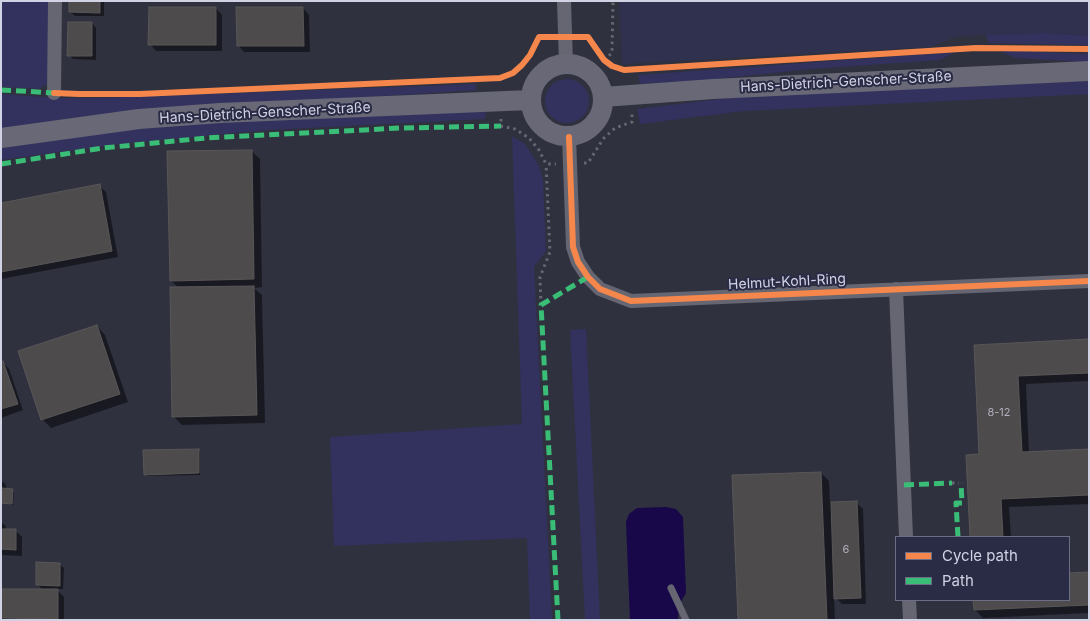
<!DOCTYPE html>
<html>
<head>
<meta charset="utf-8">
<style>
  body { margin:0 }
  #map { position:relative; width:1090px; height:621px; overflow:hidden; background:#30313f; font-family:Inter,sans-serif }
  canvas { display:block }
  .frame { position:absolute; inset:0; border:2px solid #d1d2e4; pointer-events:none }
  .legend { position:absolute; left:895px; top:536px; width:175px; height:65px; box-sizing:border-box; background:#2a2b45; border:1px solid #6d6e85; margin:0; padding:6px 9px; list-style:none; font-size:15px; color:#d1d2e4 }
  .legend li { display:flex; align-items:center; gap:10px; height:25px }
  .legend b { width:25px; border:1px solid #6d6e85 }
</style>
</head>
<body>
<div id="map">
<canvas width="1090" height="621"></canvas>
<div class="frame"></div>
<ul class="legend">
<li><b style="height:6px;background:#f5874c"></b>Cycle path</li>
<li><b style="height:6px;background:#3abd76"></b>Path</li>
</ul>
</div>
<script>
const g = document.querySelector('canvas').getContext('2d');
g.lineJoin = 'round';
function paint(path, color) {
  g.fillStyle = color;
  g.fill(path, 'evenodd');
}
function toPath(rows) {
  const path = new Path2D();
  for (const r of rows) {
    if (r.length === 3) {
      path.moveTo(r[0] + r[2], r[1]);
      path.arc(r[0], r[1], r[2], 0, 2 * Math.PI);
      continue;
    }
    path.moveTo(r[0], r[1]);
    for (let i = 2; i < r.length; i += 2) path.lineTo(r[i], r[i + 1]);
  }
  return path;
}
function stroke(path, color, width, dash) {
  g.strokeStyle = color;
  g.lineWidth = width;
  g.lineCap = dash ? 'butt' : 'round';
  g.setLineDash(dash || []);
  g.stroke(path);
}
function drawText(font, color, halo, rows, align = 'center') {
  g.font = font + ' Inter,sans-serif';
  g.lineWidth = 4;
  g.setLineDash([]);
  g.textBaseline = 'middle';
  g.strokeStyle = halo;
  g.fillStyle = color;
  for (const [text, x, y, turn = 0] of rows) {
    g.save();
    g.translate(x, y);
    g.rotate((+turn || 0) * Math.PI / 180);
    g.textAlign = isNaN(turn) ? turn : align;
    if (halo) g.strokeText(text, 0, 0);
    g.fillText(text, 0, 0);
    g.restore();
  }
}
const built = toPath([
  [619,1,1089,1,1089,36,1045,33,957,36,931,47,622,64]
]);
const green = toPath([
  [1,1,51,1,50,78,46,85,38,89,1,87],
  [1045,33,1089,36,1089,45,989,43,986,35],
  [998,50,1089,54,1089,62,1015,58],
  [955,52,940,60,811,69,697,81,640,84,638,75],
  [567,101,22],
  [1089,81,1089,94,744,111,640,124,637,109,744,96],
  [476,84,476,90,385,96,1,130,1,94,59,98,97,98],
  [486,111,485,119,268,130,119,144,1,160,1,147,145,128,219,122],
  [512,136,525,144,539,166,543,180,546,251,534,267,552,620,530,620,527,538,334,546,330,437,522,424],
  [586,329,600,620,585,620,570,330]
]);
const water = toPath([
  [666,507,676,509,683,517,686,593,679,605,678,620,630,620,626,522,629,514,637,508]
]);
const shadow = toPath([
  [70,1,104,1,104,16,75,16,70,12],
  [216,8,222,15,222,51,156,51,150,44],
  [303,8,309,15,310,52,244,52,238,45],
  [92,23,96,28,96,60,73,59,69,55],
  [251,151,260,159,262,287,254,288,262,295,265,423,182,425,174,417,179,288,171,281],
  [99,186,106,192,118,257,1,279,1,204],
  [97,326,105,335,128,402,51,428,43,420,20,352],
  [1089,341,1089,381,1026,384,1029,453,1089,450,1089,504,1009,507,1011,537,972,537,968,456,980,455,975,346],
  [3,362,9,369,23,410,1,418,1,363],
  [198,450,200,452,200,475,147,476,145,474],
  [821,473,829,481,830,503,856,502,863,509,866,604,842,604,834,596,835,620,740,620],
  [1,480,6,485,6,490,12,490,14,492,13,505,1,502],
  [1,522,6,526,5,530,16,531,22,537,22,556,1,555],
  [59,564,64,568,63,589,56,589,64,597,64,620,1,620,1,590,43,590,38,585],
  [1089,573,1089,613,983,618,975,610,974,600,1069,600,1069,574]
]);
const building = toPath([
  [69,1,100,1,100,13,69,12,69,1],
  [149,7,216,7,216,45,148,45,149,7],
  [236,7,303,7,304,46,237,46,236,7],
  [68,22,92,22,92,56,67,56,68,22],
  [252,150,254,279,170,281,167,151,252,150],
  [100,184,112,251,1,272,1,203,100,184],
  [254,286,257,415,172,417,170,287,254,286],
  [97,325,120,394,41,420,18,351,97,325],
  [1089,339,1089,373,1018,376,1022,452,1089,449,1089,495,1001,499,1003,537,970,537,966,455,979,454,974,345,1089,339],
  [3,361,18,404,1,409,1,362,3,361],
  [199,449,199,473,144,475,143,450,199,449],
  [821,472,827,620,738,620,732,475,821,472],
  [2,488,13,489,12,504,1,503,2,488],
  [857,501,861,598,834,599,831,502,857,501],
  [1,529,16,529,16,550,1,549,1,529],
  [36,562,60,563,60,586,36,585,36,562],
  [1089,572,1089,605,974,610,973,600,1069,600,1069,573,1089,572],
  [1,589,58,589,58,619,1,618,1,589]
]);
const path = toPath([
  [604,60,612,53,613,1],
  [501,119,501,126,515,129,529,138,539,150,546,164,556,164],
  [584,163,588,163,603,139,615,128,632,122,632,112],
  [541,305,540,277,550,252,546,164],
  [952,483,959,483]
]);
const lane = toPath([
  [671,588,686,620]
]);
const street = toPath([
  [564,1,566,64],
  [54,93,55,1],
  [569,137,573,247,578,262,588,277,600,289,631,301,1089,281],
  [896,289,906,537],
  [909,600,910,620]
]);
const secondary = toPath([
  [567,100,36],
  [603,97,713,89,1089,71],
  [1,138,139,119,220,113,530,100]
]);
const quiet = toPath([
  [1,90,57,93],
  [1,164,103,148,206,138,401,128,501,126],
  [904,485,952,483],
  [958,537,956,503,962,503,961,483],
  [558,620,541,305,588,277]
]);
const cycleway = toPath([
  [54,93,79,94,140,94,500,78,513,73,522,65,530,55,539,37,588,37,604,60,612,66,624,70,976,48,1089,49],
  [569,137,573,247,578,262,588,277,600,289,631,301,1089,281]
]);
const numberNames = [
  ["8-12",999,413],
  ["6",846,550]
];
const streetNames = [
  ["Hans-Dietrich-Genscher-Straße",846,82,-3],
  ["Hans-Dietrich-Genscher-Straße",265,113,-3],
  ["Helmut-Kohl-Ring",787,282,-3]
];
paint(built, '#30304f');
paint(green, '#33315d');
paint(water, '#180849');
paint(shadow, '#0007');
paint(building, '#4e4b4c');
stroke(building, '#595658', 1);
stroke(path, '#666771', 3, [2.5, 4]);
stroke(lane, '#666672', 7);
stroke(street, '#666672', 14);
stroke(secondary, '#686876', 20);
stroke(quiet, '#3abd76', 5, [10, 5]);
stroke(cycleway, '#f5874c', 6);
drawText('11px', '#b0b0be', null, numberNames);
drawText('14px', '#d1d2e4', '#2a2b45', streetNames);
</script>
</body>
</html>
